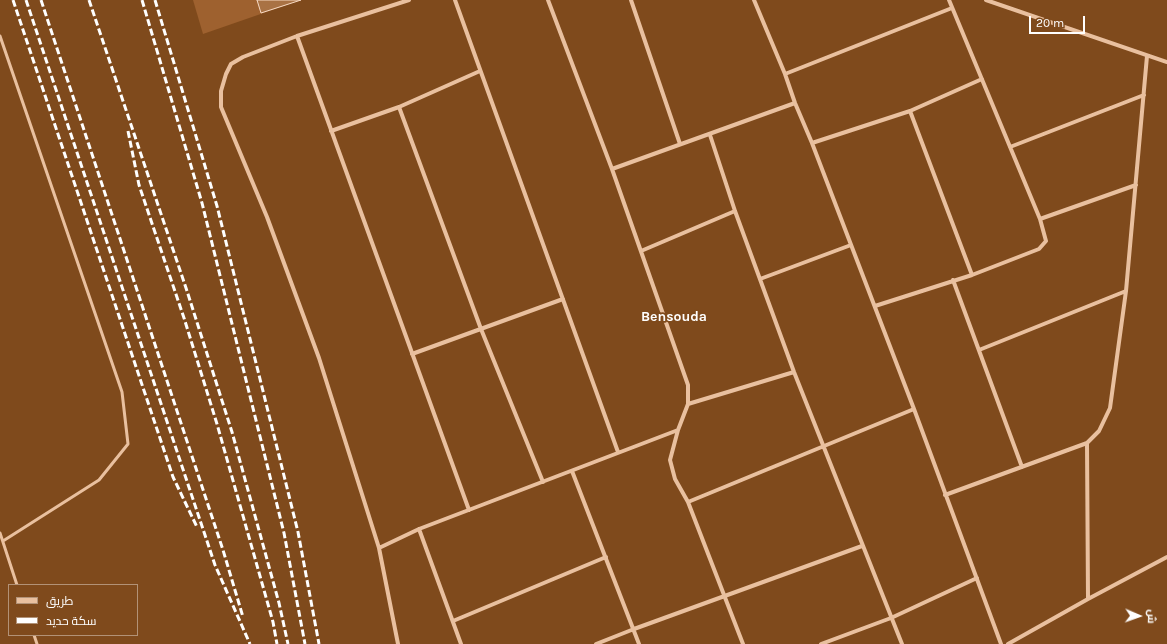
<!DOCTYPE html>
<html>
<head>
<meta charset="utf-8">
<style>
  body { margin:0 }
  #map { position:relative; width:1167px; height:644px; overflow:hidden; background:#7f4a1c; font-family:Karla,Cairo,sans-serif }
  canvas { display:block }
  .legend { position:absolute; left:8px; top:584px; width:130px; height:52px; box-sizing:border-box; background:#7f4a1c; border:1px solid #b29277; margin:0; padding:5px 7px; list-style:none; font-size:12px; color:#fff }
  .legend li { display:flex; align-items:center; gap:8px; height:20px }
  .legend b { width:20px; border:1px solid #b29277 }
  .north { position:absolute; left:1119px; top:596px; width:40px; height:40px; -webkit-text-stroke:3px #7f4a1c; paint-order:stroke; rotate:92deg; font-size:11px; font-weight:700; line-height:16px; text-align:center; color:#fff }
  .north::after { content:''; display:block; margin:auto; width:14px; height:18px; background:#fff; clip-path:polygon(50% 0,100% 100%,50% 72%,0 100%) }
  .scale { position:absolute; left:1029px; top:16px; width:56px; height:18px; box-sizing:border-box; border:2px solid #fff; border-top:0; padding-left:5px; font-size:12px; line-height:14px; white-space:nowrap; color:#fff; -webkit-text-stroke:3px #7f4a1c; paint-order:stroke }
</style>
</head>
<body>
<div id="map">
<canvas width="1167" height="644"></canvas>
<ul class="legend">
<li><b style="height:5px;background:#e9c09f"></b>طريق</li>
<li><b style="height:5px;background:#fff"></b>سكة حديد</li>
</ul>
<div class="north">ش</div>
<div class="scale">20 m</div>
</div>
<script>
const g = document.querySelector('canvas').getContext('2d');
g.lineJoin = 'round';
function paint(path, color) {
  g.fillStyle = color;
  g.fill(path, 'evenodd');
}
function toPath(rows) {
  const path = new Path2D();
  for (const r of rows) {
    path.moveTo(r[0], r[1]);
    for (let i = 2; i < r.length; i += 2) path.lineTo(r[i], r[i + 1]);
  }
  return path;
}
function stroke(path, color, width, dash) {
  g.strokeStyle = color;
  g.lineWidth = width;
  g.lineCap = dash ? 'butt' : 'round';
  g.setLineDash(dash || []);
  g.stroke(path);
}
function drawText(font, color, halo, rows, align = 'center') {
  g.font = font + ' Karla,sans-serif';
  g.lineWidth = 3.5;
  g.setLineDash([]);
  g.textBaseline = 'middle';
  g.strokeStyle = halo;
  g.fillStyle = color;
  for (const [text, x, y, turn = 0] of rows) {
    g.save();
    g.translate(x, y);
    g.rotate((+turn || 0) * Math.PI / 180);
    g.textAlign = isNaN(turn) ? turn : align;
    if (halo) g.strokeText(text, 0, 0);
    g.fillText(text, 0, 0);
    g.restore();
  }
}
const green = toPath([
  [193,0,301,0,203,34]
]);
const building = toPath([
  [257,0,301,0,261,13,257,0]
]);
const lane = toPath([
  [0,36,122,392,128,444,99,480,3,541],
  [0,533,17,585],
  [34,635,37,644]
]);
const street = toPath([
  [455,0,618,452],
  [548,0,612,169,688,385,688,404,678,430,670,460,675,479,688,502,743,644],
  [631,0,680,144],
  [754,0,785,74,795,103,812,143,914,409,1001,644],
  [986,0,1167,62],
  [297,36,469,510],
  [785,74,952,8],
  [399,107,481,329,543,482],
  [910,111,972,275],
  [331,131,399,107,480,71],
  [710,135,735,211,794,372,902,644],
  [812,143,910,111,982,79],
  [1010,147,1144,95],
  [612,169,795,103],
  [1040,219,1136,185],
  [641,251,735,211],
  [760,279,851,245],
  [953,280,1022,467],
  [875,306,972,275,1039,249,1046,241,1040,219,949,0],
  [979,350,1126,291],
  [412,354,563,299],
  [688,404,794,372],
  [1087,443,1088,599],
  [572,471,639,644],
  [945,495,1087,443,1099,431,1110,408,1126,291,1147,56],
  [688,502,914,409],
  [419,529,461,644],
  [379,548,419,529,678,430],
  [453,621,606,557],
  [398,644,379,548,319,358,267,217,221,107,221,91,226,74,231,64,243,57,297,36,409,0],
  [596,644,634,629,862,546],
  [821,644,891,618,977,578],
  [1008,644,1088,599,1167,557]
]);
const rail = toPath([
  [13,0,173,477,197,527],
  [26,0,215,565,250,644],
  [41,0,223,550,243,617],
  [89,0,187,291,232,432,279,603,288,644],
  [142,0,202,203,284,533,305,644],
  [155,0,217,206,298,532,319,644],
  [128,131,139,185,184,318,217,424,273,622,277,644]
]);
const neighbourhoodNames = [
  ["Bensouda",674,317]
];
paint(green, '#9e612f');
paint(building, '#a97244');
stroke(building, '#f7dac4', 1);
stroke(lane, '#e9c09f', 3);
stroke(street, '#e9c09f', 4);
stroke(rail, '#fff', 3, [7, 3]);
drawText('bold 14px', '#fff', '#7f4a1c', neighbourhoodNames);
</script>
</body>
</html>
